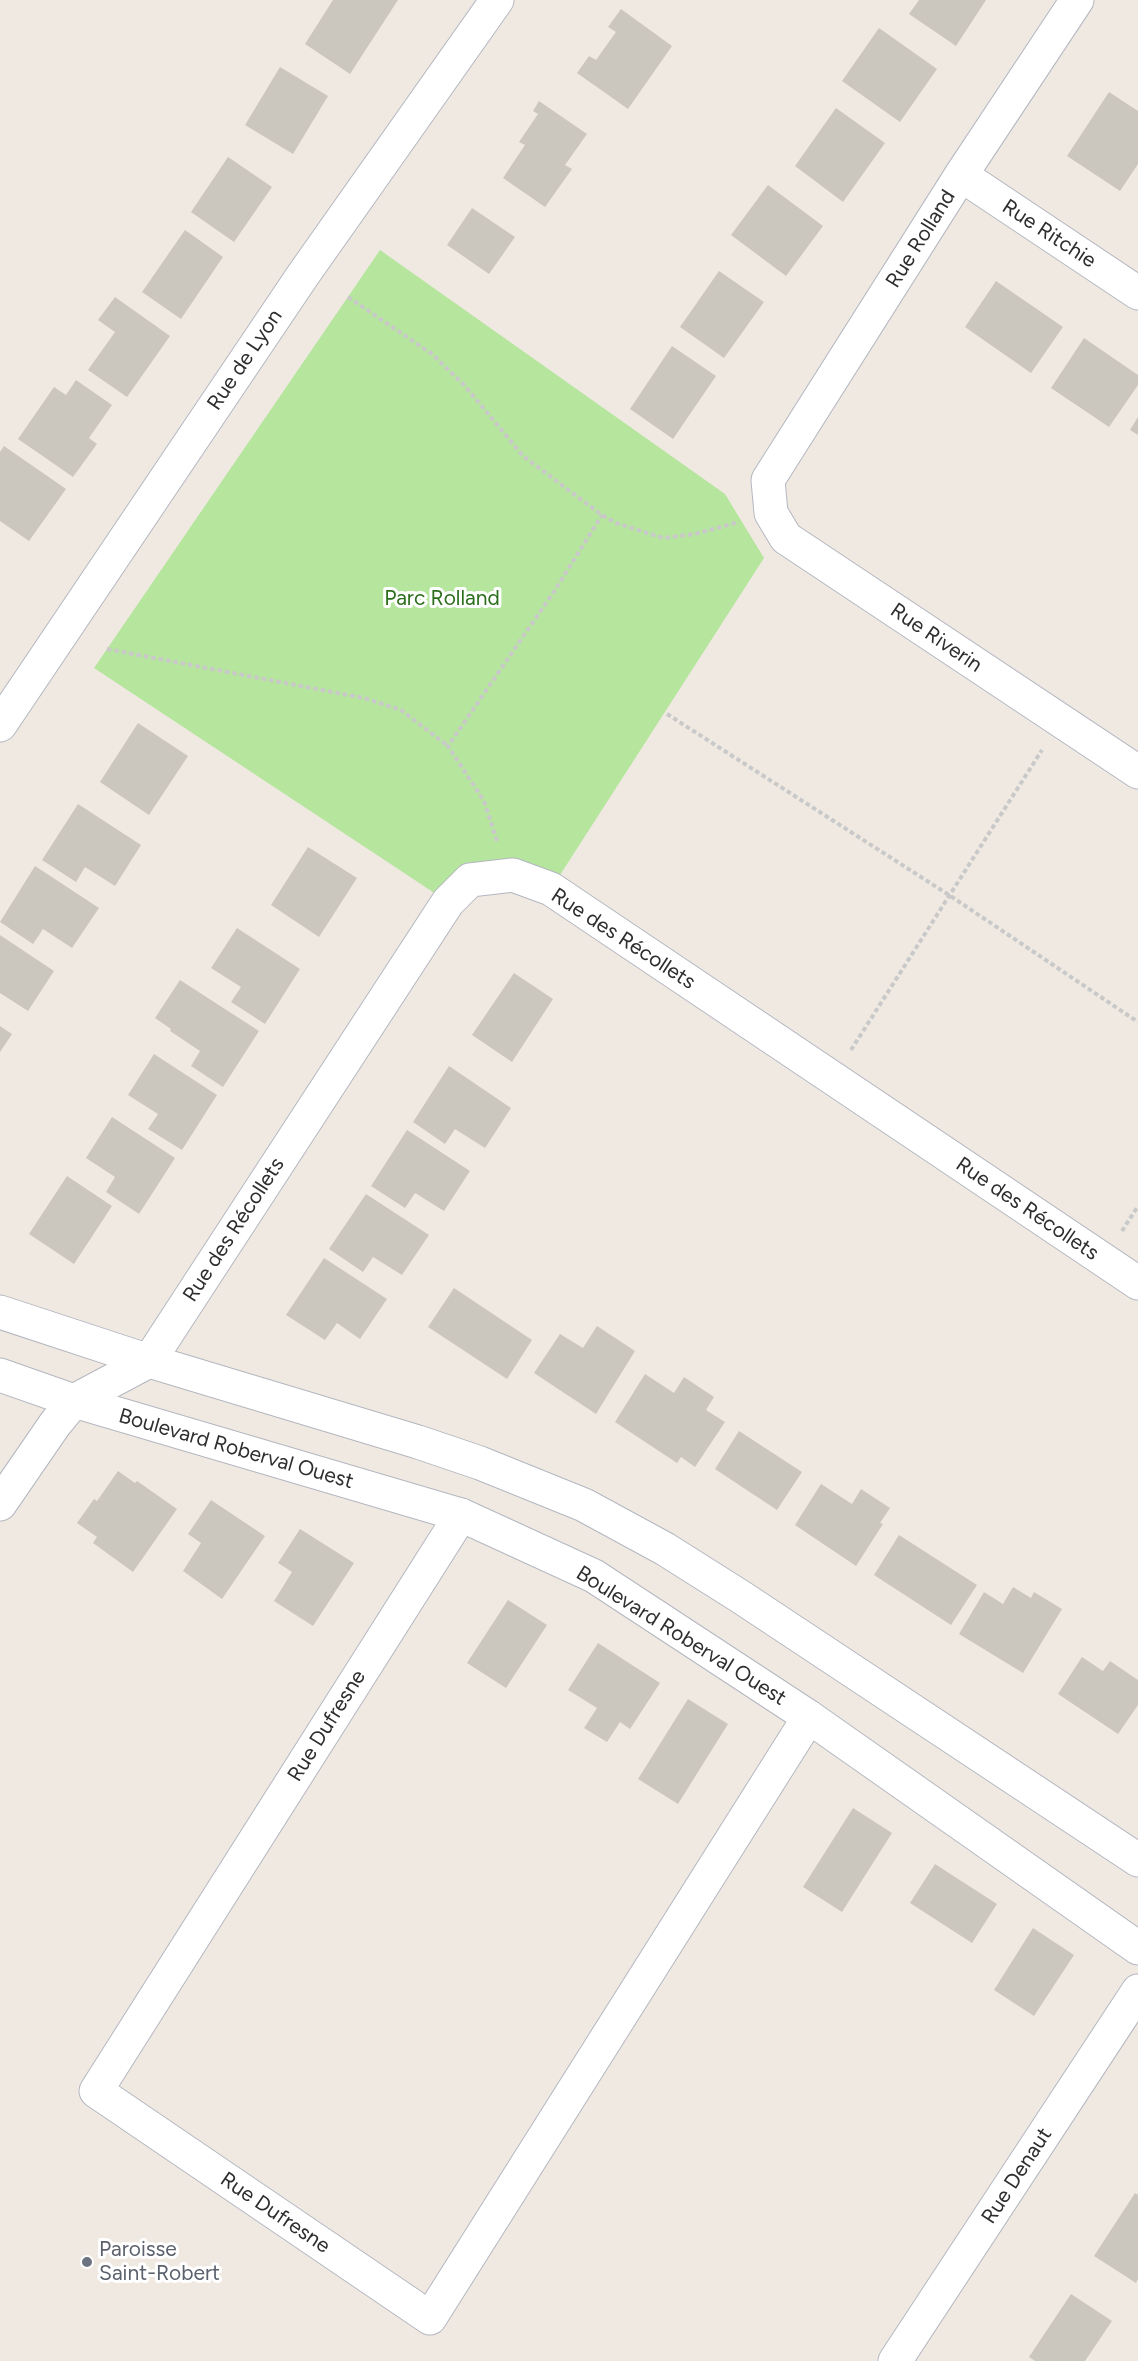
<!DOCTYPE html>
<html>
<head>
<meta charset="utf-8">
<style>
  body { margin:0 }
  canvas { display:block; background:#efe9e1 }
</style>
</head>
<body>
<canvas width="1138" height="2361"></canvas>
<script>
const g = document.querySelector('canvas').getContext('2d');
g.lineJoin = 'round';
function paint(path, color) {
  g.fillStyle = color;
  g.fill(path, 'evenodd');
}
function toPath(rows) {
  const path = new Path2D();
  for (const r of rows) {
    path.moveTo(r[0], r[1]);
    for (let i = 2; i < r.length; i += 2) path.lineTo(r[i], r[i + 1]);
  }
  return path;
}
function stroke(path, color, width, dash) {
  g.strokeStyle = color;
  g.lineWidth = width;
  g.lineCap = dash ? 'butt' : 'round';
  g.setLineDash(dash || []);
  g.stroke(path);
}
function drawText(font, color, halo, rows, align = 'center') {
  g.font = font + ' Figtree,sans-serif';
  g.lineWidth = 6;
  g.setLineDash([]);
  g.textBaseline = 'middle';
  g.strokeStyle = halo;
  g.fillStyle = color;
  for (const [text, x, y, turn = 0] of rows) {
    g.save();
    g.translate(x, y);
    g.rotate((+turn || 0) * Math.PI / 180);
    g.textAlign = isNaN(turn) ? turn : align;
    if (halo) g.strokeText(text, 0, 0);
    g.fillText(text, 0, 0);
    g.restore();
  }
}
const green = toPath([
  [380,250,725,494,764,558,551,889,513,875,448,902,94,668]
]);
const building = toPath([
  [333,0,398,0,350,74,305,44],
  [919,0,986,0,956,46,909,14],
  [621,9,672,46,628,109,577,73,589,56,596,60,616,32,608,27],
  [879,28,937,69,900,122,842,81],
  [280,67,328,96,293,154,245,125],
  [1109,92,1138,111,1138,164,1120,191,1067,156],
  [539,101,587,134,565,165,572,169,545,207,503,178,525,145,519,142,538,114,533,111],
  [836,108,885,143,843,202,795,166],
  [228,157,272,187,234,242,191,212],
  [768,185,823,226,786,276,731,235],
  [472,208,515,237,489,274,447,245],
  [185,230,223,257,181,319,142,292],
  [719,271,764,302,724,358,680,327],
  [996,281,1063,327,1031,373,965,327],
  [115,297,170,336,127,397,88,370,115,332,98,320],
  [1084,338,1138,375,1138,385,1109,427,1051,388],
  [672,346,716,376,673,439,630,409],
  [76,380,112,405,89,438,97,444,73,477,18,439,54,387,66,395],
  [1138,417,1138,435,1130,430],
  [4,446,66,489,29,541,0,521,0,452],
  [138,723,188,756,149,815,100,782],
  [78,804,141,845,115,886,85,867,76,882,42,860],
  [308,847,357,878,319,937,271,905],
  [35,866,99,908,72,948,43,929,33,944,0,922],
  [237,928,300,969,265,1024,231,1002,241,987,211,968],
  [0,935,54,971,28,1011,0,993],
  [514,973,553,999,512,1062,472,1035],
  [180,980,259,1031,223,1087,191,1066,200,1051,170,1031,171,1029,155,1018],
  [0,1026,12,1034,0,1052],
  [154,1054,217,1095,182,1150,148,1129,158,1114,128,1095],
  [449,1066,511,1108,485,1148,455,1129,445,1144,413,1122],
  [112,1117,175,1158,139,1214,106,1192,115,1177,86,1158],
  [407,1130,470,1171,444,1211,415,1193,405,1208,371,1186],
  [67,1176,112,1206,74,1264,29,1234],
  [366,1194,429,1235,402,1275,373,1257,363,1272,329,1249],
  [324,1258,387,1299,360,1339,337,1323,325,1340,286,1315],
  [454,1288,532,1340,507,1379,428,1327],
  [597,1326,635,1351,596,1414,534,1373,560,1334,583,1348],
  [645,1374,674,1393,684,1377,714,1397,706,1410,725,1422,695,1467,681,1457,677,1463,615,1422],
  [739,1431,802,1472,777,1510,715,1469],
  [118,1471,135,1483,137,1481,177,1509,133,1572,93,1543,97,1537,77,1523,94,1499,97,1501],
  [821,1484,852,1504,861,1489,890,1508,880,1523,883,1524,856,1566,795,1525],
  [211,1500,265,1536,222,1599,183,1571,201,1543,188,1534],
  [300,1529,354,1563,313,1626,274,1601,292,1572,278,1563],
  [899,1535,977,1585,951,1625,874,1575],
  [1013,1587,1031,1598,1034,1592,1062,1609,1023,1673,959,1634,984,1592,1003,1604],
  [508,1600,547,1625,506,1688,467,1663],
  [598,1643,660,1683,630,1729,620,1722,607,1742,584,1728,597,1708,568,1690],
  [1082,1657,1103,1671,1110,1661,1138,1680,1138,1705,1118,1734,1058,1694],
  [688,1699,728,1724,678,1804,638,1779],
  [853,1808,892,1833,842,1912,803,1887],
  [935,1864,997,1904,972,1943,910,1903],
  [1033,1928,1074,1955,1034,2016,994,1990],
  [1135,2193,1138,2195,1138,2279,1136,2283,1094,2256],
  [1071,2294,1112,2321,1085,2361,1035,2361,1029,2357]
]);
const path = toPath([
  [348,297,432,354,465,386,523,456,602,515,616,523,663,538,695,534,739,522],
  [107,649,364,698,401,710,448,746],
  [667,714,949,895,1138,1022],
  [497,841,484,801,448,746,555,590,602,515],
  [851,1050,1042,750],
  [1122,1231,1138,1206]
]);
const street = toPath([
  [1077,0,961,175,768,480,771,513,786,538,1138,772],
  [961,175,1138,293],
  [0,725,303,275,497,0],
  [0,1504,55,1424,74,1401,149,1361,448,902,470,880,513,875,551,889,1138,1283],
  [461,1515,96,2091,430,2318,809,1717],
  [895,2361,1138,1991]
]);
const secondary = toPath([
  [0,1312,149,1361,418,1442,480,1463,584,1505,665,1549,741,1597,1138,1860],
  [0,1375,74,1401,461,1515,594,1576,809,1717,1138,1948]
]);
const markers = [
  [87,2262,6,"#6b7280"]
];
const streetNames = [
  ["Rue Ritchie",1049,234,33],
  ["Rue Rolland",921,239,-58],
  ["Rue de Lyon",245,360,-56],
  ["Rue Riverin",936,638,34],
  ["Rue des Récollets",623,939,33],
  ["Rue des Récollets",1027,1209,34],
  ["Rue des Récollets",234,1230,-57],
  ["Boulevard Roberval Ouest",236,1449,16],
  ["Boulevard Roberval Ouest",681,1636,32],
  ["Rue Dufresne",327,1726,-58],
  ["Rue Denaut",1017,2176,-57],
  ["Rue Dufresne",275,2213,34]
];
const parkNames = [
  ["Parc Rolland",442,599]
];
const worshipNames = [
  ["Paroisse",99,2250],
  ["Saint-Robert",99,2274]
];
paint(green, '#b6e59e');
paint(building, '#cbc7bf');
stroke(street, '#b4b7c1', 35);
stroke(secondary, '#b4b7c1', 35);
stroke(path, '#c9c9c9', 4, [4.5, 3]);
stroke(street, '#fff', 33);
stroke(secondary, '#fff', 33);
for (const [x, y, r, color] of markers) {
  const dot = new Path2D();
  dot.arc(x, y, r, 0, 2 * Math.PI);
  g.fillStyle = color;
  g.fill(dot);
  stroke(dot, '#fff', 2);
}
drawText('21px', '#2e2e2e', '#fff', streetNames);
drawText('21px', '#2c6e1b', '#fff', parkNames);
drawText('21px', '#5b616d', '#fff', worshipNames, 'left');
</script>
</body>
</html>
